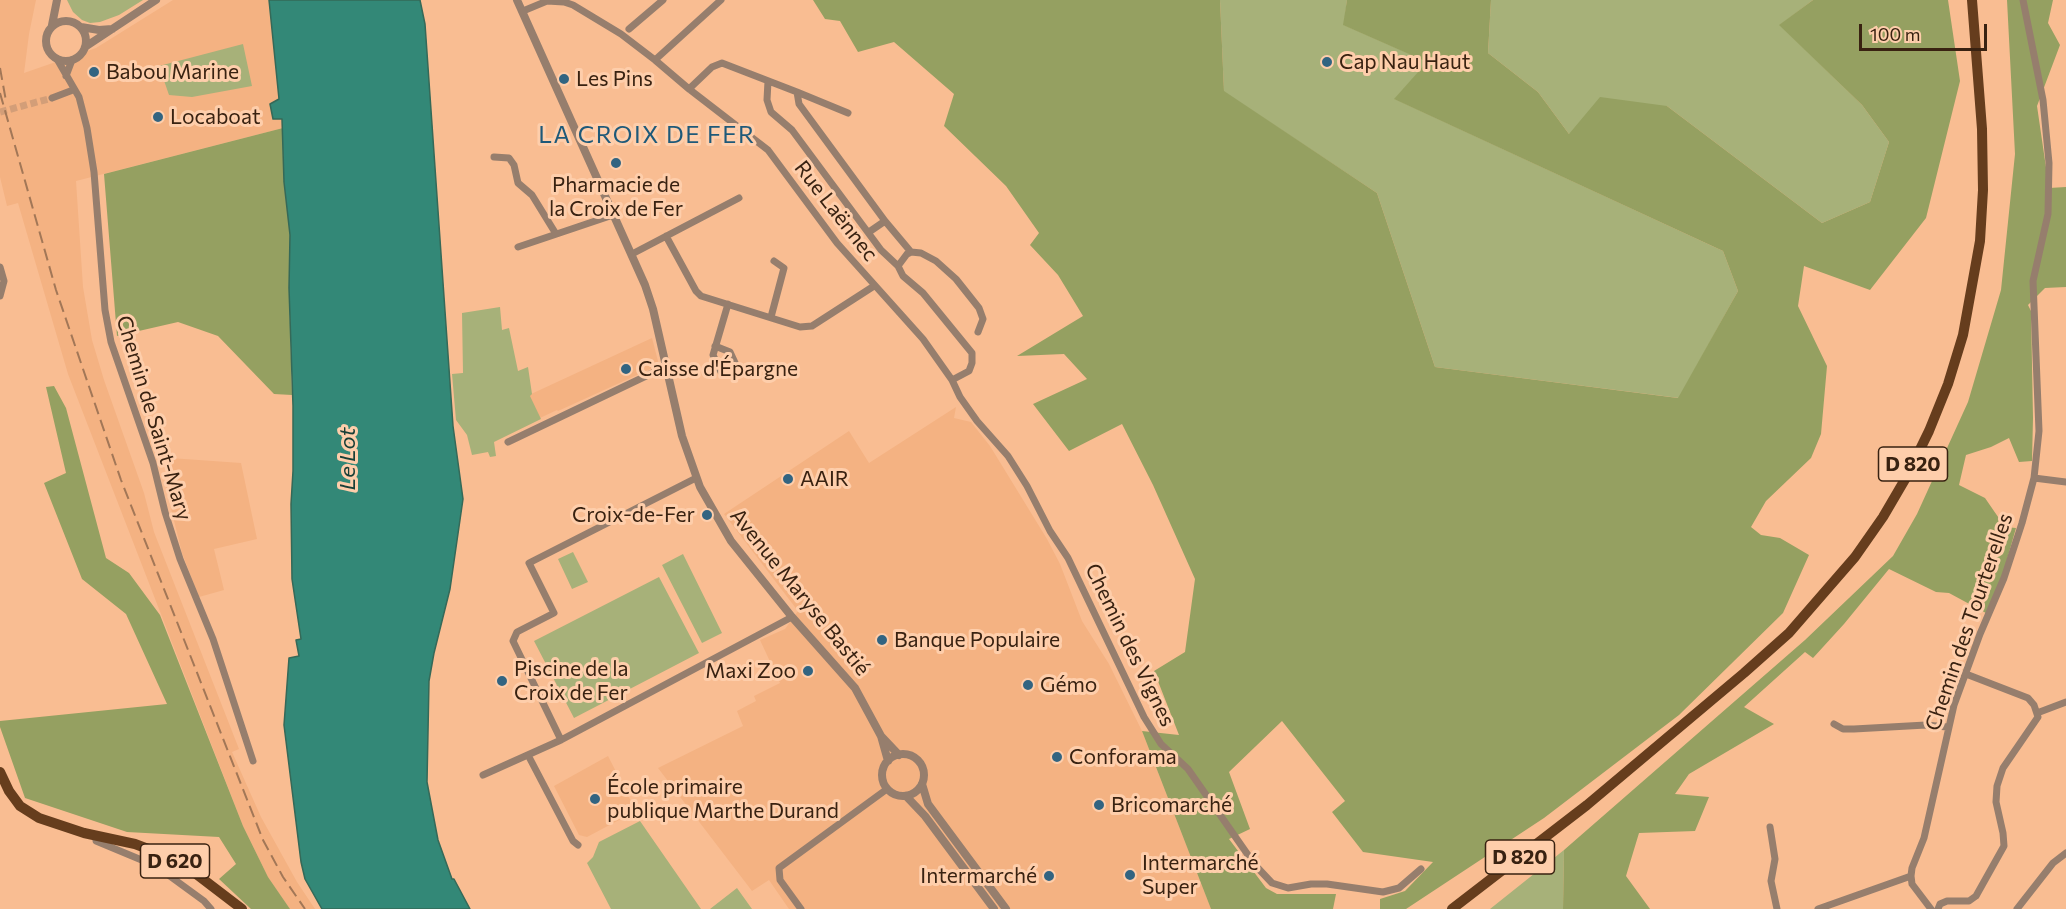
<!DOCTYPE html>
<html>
<head>
<meta charset="utf-8">
<style>
  body { margin:0 }
  #map { position:relative; width:2066px; height:909px; overflow:hidden; background:#f9bd92; font-family:Commissioner,sans-serif }
  canvas { display:block }
  .scale { position:absolute; left:1859px; top:24px; width:128px; height:27px; box-sizing:border-box; border:3px solid #392211; border-top:0; padding-left:8px; font-size:18px; line-height:21px; white-space:nowrap; color:#392211; -webkit-text-stroke:4px #feceab; paint-order:stroke }
</style>
</head>
<body>
<div id="map">
<canvas width="2066" height="909"></canvas>
<div class="scale">100 m</div>
</div>
<script>
const g = document.querySelector('canvas').getContext('2d');
g.lineJoin = 'round';
function paint(path, color) {
  g.fillStyle = color;
  g.fill(path, 'evenodd');
}
function toPath(rows) {
  const path = new Path2D();
  for (const r of rows) {
    if (r.length === 3) {
      path.moveTo(r[0] + r[2], r[1]);
      path.arc(r[0], r[1], r[2], 0, 2 * Math.PI);
      continue;
    }
    path.moveTo(r[0], r[1]);
    for (let i = 2; i < r.length; i += 2) path.lineTo(r[i], r[i + 1]);
  }
  return path;
}
function stroke(path, color, width, dash) {
  g.strokeStyle = color;
  g.lineWidth = width;
  g.lineCap = dash ? 'butt' : 'round';
  g.setLineDash(dash || []);
  g.stroke(path);
}
function drawText(font, color, halo, rows, align = 'center') {
  g.font = font + ' Commissioner,sans-serif';
  g.lineWidth = 6;
  g.setLineDash([]);
  g.textBaseline = 'middle';
  g.strokeStyle = halo;
  g.fillStyle = color;
  for (const [text, x, y, turn = 0] of rows) {
    g.save();
    g.translate(x, y);
    g.rotate((+turn || 0) * Math.PI / 180);
    g.textAlign = isNaN(turn) ? turn : align;
    if (halo) g.strokeText(text, 0, 0);
    g.fillText(text, 0, 0);
    g.restore();
  }
}
const built = toPath([
  [0,0,36,0,29,34,24,73,96,48,173,0,269,0,279,99,270,104,273,119,282,119,283,128,76,181,83,287,92,340,104,380,144,493,154,532,239,749,232,752,261,817,297,882,315,909,290,909,268,877,243,826,68,374,18,203,7,206,0,177],
  [652,338,659,365,558,411,557,410,540,418,529,395],
  [956,407,954,418,971,422,990,446,1047,539,1060,564,1082,621,1109,664,1142,731,1211,909,789,909,769,880,752,891,658,768,743,726,737,711,756,701,754,696,780,683,760,640,785,629,798,611,724,514,849,431,869,463],
  [170,458,241,463,257,539,214,549,224,590,199,597,182,553,166,488],
  [608,756,636,811,587,837,579,835,554,786]
]);
const green = toPath([
  [67,0,143,0,119,15,100,22,90,23,82,20,73,12],
  [1220,0,1347,0,1344,25,1428,62,1395,99,1723,251,1738,291,1679,398,1435,367,1377,193,1224,92],
  [1491,0,1813,0,1780,25,1862,105,1889,142,1870,202,1822,223,1667,106,1569,134,1538,92,1488,53],
  [243,44,252,86,192,97,169,95,159,66],
  [500,307,502,330,509,328,518,371,528,367,532,394,530,396,541,419,494,442,496,456,490,457,488,452,472,455,467,435,456,420,452,374,463,373,462,313],
  [573,552,588,582,572,589,558,559],
  [683,554,722,633,702,643,662,565],
  [659,577,699,653,574,718,534,641],
  [640,821,701,909,611,909,587,863,593,857,599,842],
  [1564,850,1563,909,1490,909],
  [737,888,752,909,710,909]
]);
const forest = toPath([
  [813,0,1220,0,1224,91,1377,193,1435,367,1678,398,1738,291,1723,251,1394,99,1427,62,1343,25,1347,0,1491,0,1488,53,1538,92,1569,134,1600,97,1667,106,1822,223,1870,202,1889,142,1862,105,1779,25,1813,0,1948,0,1960,81,1926,218,1870,290,1804,266,1798,306,1827,366,1821,434,1811,458,1766,501,1751,527,1761,535,1780,538,1809,555,1783,613,1679,715,1544,818,1406,909,1380,909,1380,899,1405,891,1433,862,1363,852,1332,812,1345,801,1282,721,1229,772,1250,829,1229,839,1266,888,1277,894,1336,894,1333,909,1211,909,1142,731,1179,735,1154,671,1185,652,1195,579,1153,485,1122,424,1069,451,1033,404,1087,379,1064,354,1017,356,1083,316,1058,275,1030,245,1039,233,1006,186,944,126,954,94,894,42,858,52,840,21,825,19],
  [2007,0,2053,0,2048,23,2060,45,2037,106,2049,188,2066,187,2066,287,2045,288,2028,305,2031,311,2033,418,2032,461,2019,462,2009,438,1991,447,1966,455,1959,485,1985,498,2005,527,2016,528,2002,577,1986,613,1949,593,1936,592,1889,569,1844,624,1813,658,1805,652,1744,707,1774,724,1689,774,1675,794,1709,797,1695,831,1639,833,1626,876,1650,909,1563,909,1564,850,1805,640,1893,556,1917,514,1968,402,2001,290,2015,154],
  [283,128,284,182,290,235,289,288,292,395,274,394,218,336,178,322,117,336,104,174],
  [54,386,66,408,106,558,129,573,160,615,243,826,268,877,290,909,251,909,219,879,236,864,219,837,127,832,25,798,0,727,0,721,167,704,126,614,82,579,44,483,66,473,46,387]
]);
const water = toPath([
  [269,0,420,0,425,24,453,426,463,499,450,589,434,653,429,681,427,782,438,840,452,879,454,879,470,909,322,909,305,879,301,862,284,725,289,658,299,656,296,640,301,639,292,579,291,504,293,471,293,406,289,288,290,235,284,182,282,119,273,119,270,104,279,99,269,0]
]);
const minorTunnel = toPath([
  [0,112,52,98]
]);
const minor = toPath([
  [523,11,547,1,564,2,573,5,621,34,655,60,689,89,768,150,837,243,923,339,952,380,960,397,977,421,1008,456,1027,486,1050,531,1068,558,1144,717,1161,744,1188,769,1255,865,1272,883,1288,888,1311,884,1327,884,1383,892,1399,888,1421,869],
  [629,29,663,0],
  [57,59,79,97,87,128,94,172,105,310,111,342,153,463,165,512,180,559,213,639,253,761],
  [655,60,721,0],
  [66,76,72,60],
  [768,81,767,100,771,112,792,130,881,250,898,266],
  [689,89,712,67,722,63,797,92,799,104,885,221,869,232],
  [797,92,848,113],
  [52,98,73,90],
  [494,157,509,158,514,165,518,183,532,195,556,234],
  [885,221,911,252],
  [666,236,696,291,701,296,800,327,812,326,874,286],
  [518,247,613,215],
  [632,254,739,198],
  [0,267,4,281,0,296],
  [771,317,784,268,774,261],
  [715,346,730,352,736,365,721,372,713,355,728,304],
  [952,380,969,371,972,363,972,353,923,293,903,276,898,266,907,254,911,252,921,253,936,261,956,279,979,308,983,319,978,332],
  [508,442,667,366],
  [2034,478,2066,482],
  [2037,713,2066,702],
  [1834,724,1843,729,1854,729,1926,725,1947,727],
  [561,740,513,641,517,632,554,613,529,563,696,478],
  [528,755,573,841,578,845],
  [483,775,561,740,792,617],
  [1770,827,1775,859,1771,881,1777,909],
  [96,835,96,841,156,866,204,901,211,909],
  [801,909,780,880,779,868,887,789],
  [1818,909,1911,876],
  [1931,909,1912,884,1911,876,1912,868,1924,838,1954,705,1980,634,2004,578,2022,523,2034,478,2039,431,2033,281,2048,214,2049,163,2043,100,2023,0],
  [1938,909,1940,904,1947,901,1969,901,1976,896,2004,846,2003,833,1996,802,1997,786,2003,768,2038,717,2034,705,2028,698,1966,674],
  [2017,909,2053,863,2066,853]
]);
const tertiary = toPath([
  [517,0,645,285,653,309,682,436,700,487,731,541,792,617,855,688,881,736,888,761],
  [66,41,20],
  [52,25,57,0],
  [81,27,99,30,112,29],
  [85,47,156,0],
  [881,736,899,755],
  [903,775,21],
  [922,784,928,804,1006,909],
  [906,796,925,816,994,909]
]);
const primary = toPath([
  [0,772,9,791,20,806,39,818,84,833,135,844,156,852,191,870,242,909],
  [1452,909,1587,805,1744,673,1789,633,1855,557,1883,517,1907,476,1929,431,1948,384,1963,335,1980,241,1983,190,1982,129,1972,0]
]);
const rail = toPath([
  [0,68,6,101],
  [0,93,56,290,121,480,263,840,283,877,305,909]
]);
const markers = [
  [1327,62,6,"#326481"],
  [94,72,6,"#326481"],
  [564,79,6,"#326481"],
  [158,117,6,"#326481"],
  [616,163,6,"#326481"],
  [626,369,6,"#326481"],
  [788,479,6,"#326481"],
  [707,515,6,"#326481"],
  [882,640,6,"#326481"],
  [808,671,6,"#326481"],
  [502,681,6,"#326481"],
  [1028,685,6,"#326481"],
  [1057,757,6,"#326481"],
  [595,799,6,"#326481"],
  [1099,805,6,"#326481"],
  [1130,875,6,"#326481"],
  [1049,876,6,"#326481"]
];
const shields = [
  [1913,464,69],
  [1520,857,69],
  [175,861,69]
];
const shieldNames = [
  ["D 820",1913,464],
  ["D 820",1520,857],
  ["D 620",175,861]
];
const poiNames = [
  ["Cap Nau Haut",1339,62],
  ["Babou Marine",106,72],
  ["Les Pins",576,79],
  ["Locaboat",170,117],
  ["Pharmacie de",616,185,"center"],
  ["la Croix de Fer",616,209,"center"],
  ["Caisse d'Épargne",638,369],
  ["AAIR",800,479],
  ["Croix-de-Fer",695,515,"right"],
  ["Banque Populaire",894,640],
  ["Piscine de la",514,669],
  ["Croix de Fer",514,693],
  ["Maxi Zoo",796,671,"right"],
  ["Gémo",1040,685],
  ["Conforama",1069,757],
  ["École primaire",607,787],
  ["publique Marthe Durand",607,811],
  ["Bricomarché",1111,805],
  ["Intermarché",1142,863],
  ["Super",1142,887],
  ["Intermarché",1037,876,"right"]
];
const streetNames = [
  ["Rue Laënnec",836,211,52],
  ["Chemin de Saint-Mary",154,418,73],
  ["Avenue Maryse Bastié",800,592,51],
  ["Chemin des Tourterelles",1969,622,-71],
  ["Chemin des Vignes",1130,645,64]
];
const waterNames = [
  ["Le Lot",348,459,-90]
];
const quarterNames = [
  ["LA CROIX DE FER",647,135]
];
paint(built, '#f4b282');
paint(green, '#a7b179');
paint(forest, '#95a061');
paint(water, '#387');
stroke(water, '#356958', 1.5);
stroke(minorTunnel, '#d39e78', 7, [7, 3.5]);
stroke(minor, '#967e6d', 7);
stroke(tertiary, '#967e6d', 8);
stroke(primary, '#663d1d', 10);
stroke(rail, '#a27757', 2, [12, 6]);
for (const [x, y, r, color] of markers) {
  const dot = new Path2D();
  dot.arc(x, y, r, 0, 2 * Math.PI);
  g.fillStyle = color;
  g.fill(dot);
  stroke(dot, '#feceab', 2);
}
for (const [x, y, w] of shields) {
  const box = new Path2D();
  box.roundRect(x - w / 2, y - 17, w, 34, 4.5);
  g.fillStyle = '#feceab';
  g.fill(box);
  stroke(box, '#392211', 1.5);
}
drawText('bold 20px', '#392211', null, shieldNames);
drawText('21px', '#392211', '#feceab', poiNames, 'left');
drawText('21px', '#392211', '#feceab', streetNames);
drawText('italic 22px', '#193f37', '#feceab', waterNames);
g.letterSpacing = '1.5px';
drawText('24px', '#1e5979', '#feceab', quarterNames);
g.letterSpacing = '0px';
</script>
</body>
</html>
